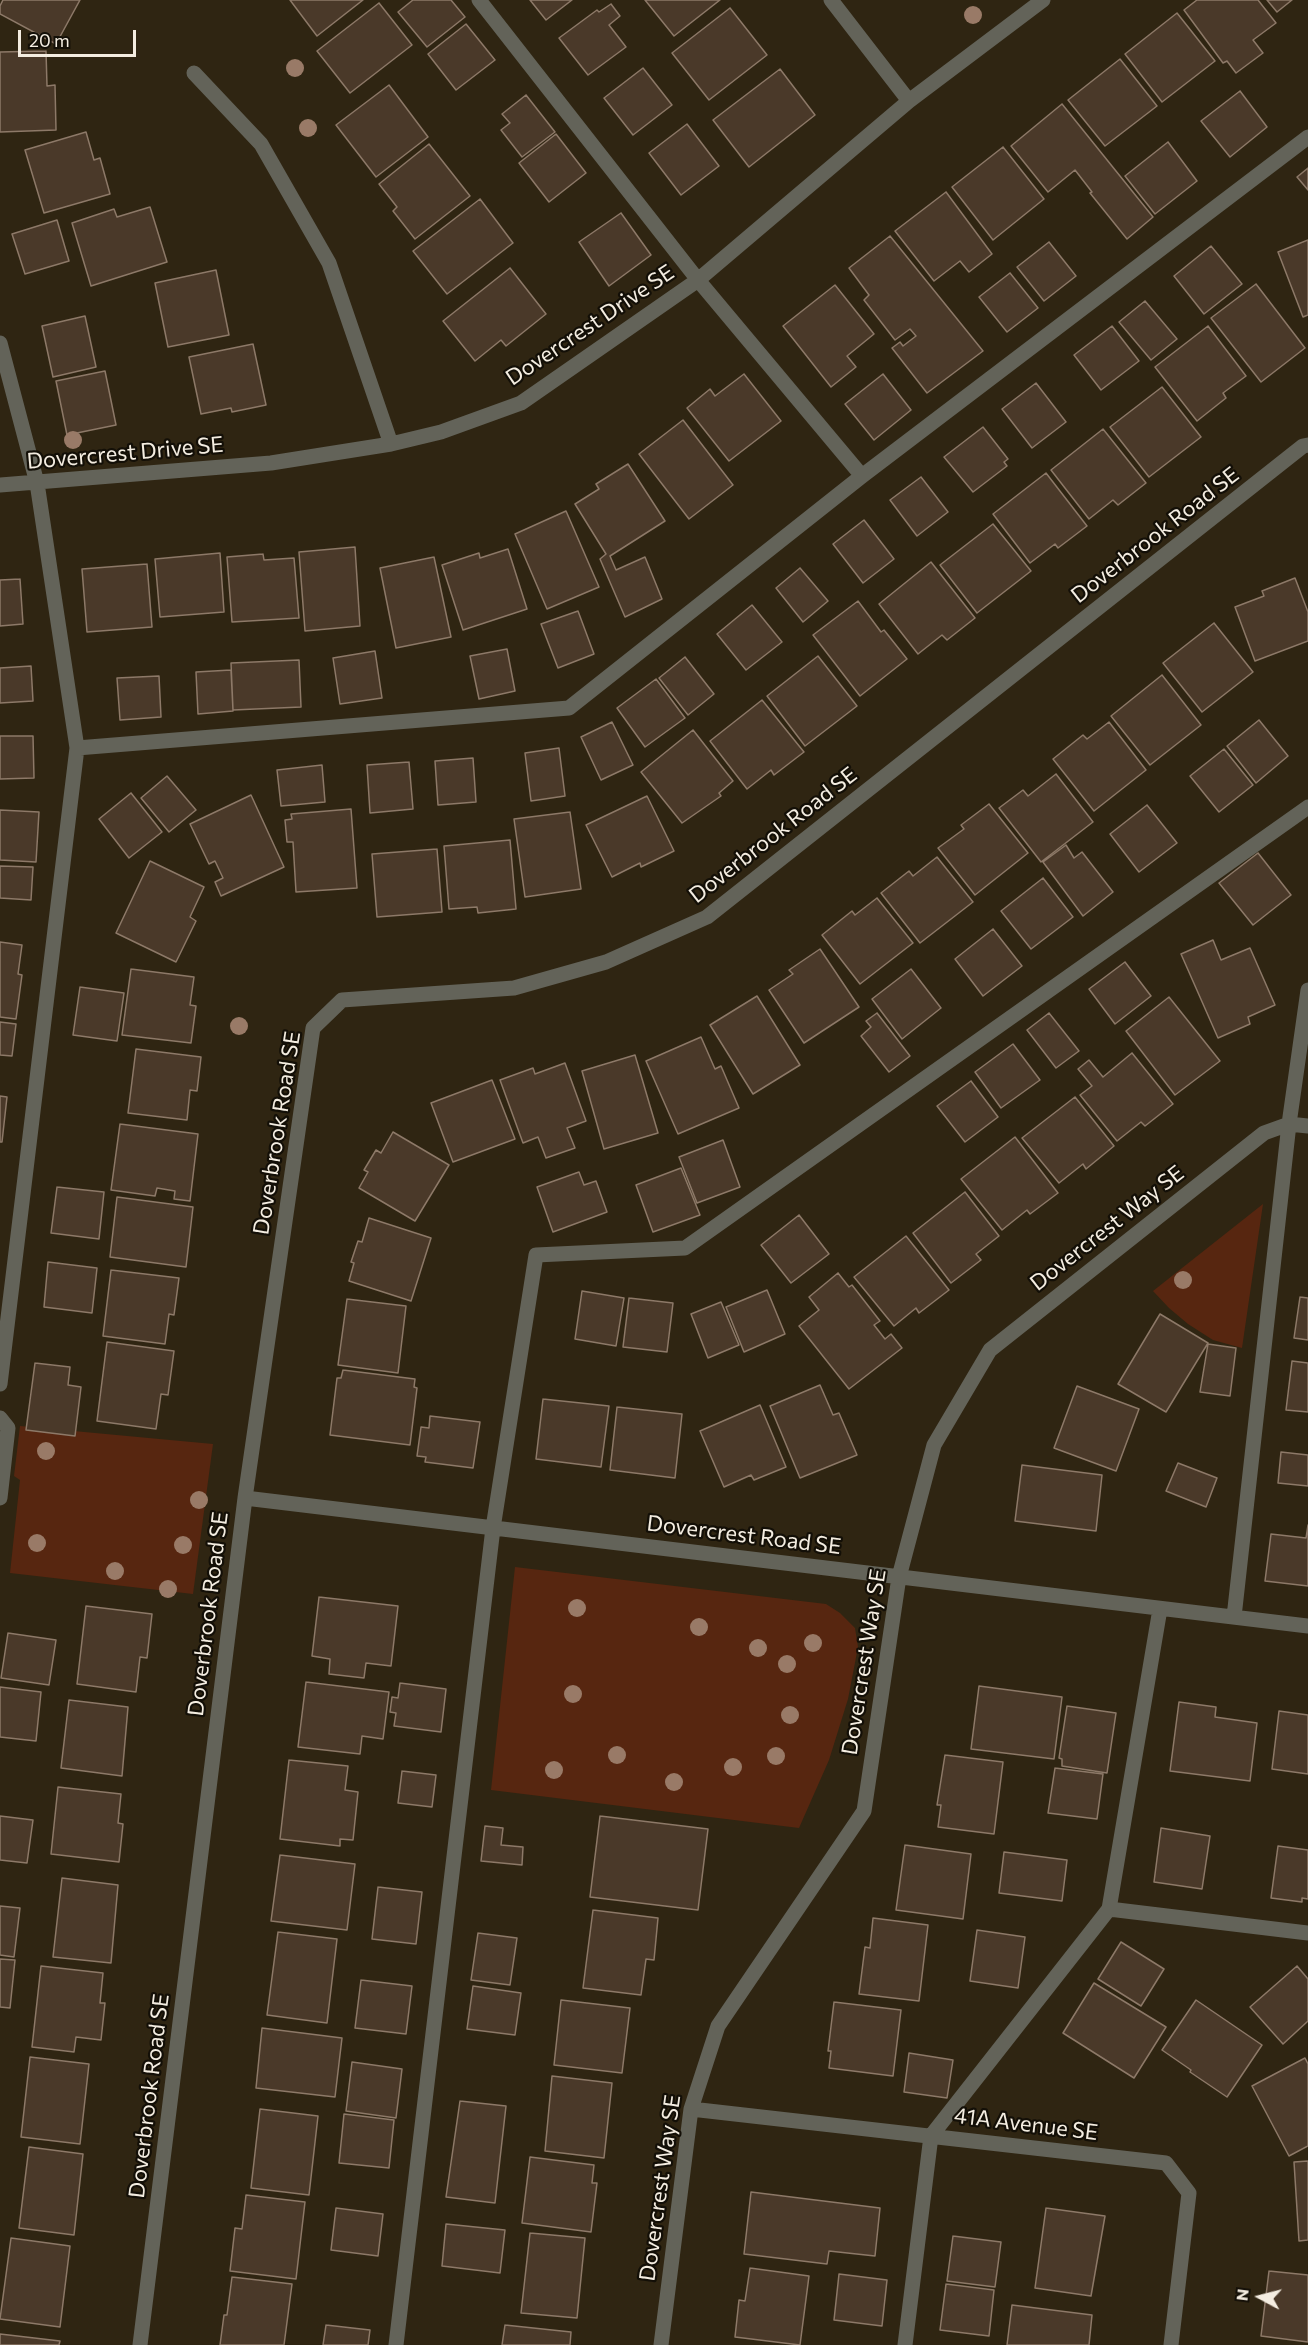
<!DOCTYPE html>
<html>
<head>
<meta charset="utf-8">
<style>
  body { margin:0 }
  #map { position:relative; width:1308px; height:2345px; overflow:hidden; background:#2f2512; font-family:Commissioner,sans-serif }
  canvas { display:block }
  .north { position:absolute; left:1230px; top:2267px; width:60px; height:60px; -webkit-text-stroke:4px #130f07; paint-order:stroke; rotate:277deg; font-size:16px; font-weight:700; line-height:24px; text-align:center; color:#f4ede1 }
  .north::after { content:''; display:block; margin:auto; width:21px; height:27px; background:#f4ede1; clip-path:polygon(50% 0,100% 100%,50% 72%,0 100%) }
  .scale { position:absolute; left:18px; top:30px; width:118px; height:27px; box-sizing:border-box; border:3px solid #f4ede1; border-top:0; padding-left:8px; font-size:18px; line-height:21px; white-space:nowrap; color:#f4ede1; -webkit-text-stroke:4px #130f07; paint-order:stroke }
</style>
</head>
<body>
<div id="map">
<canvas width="1308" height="2345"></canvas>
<div class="north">N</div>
<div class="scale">20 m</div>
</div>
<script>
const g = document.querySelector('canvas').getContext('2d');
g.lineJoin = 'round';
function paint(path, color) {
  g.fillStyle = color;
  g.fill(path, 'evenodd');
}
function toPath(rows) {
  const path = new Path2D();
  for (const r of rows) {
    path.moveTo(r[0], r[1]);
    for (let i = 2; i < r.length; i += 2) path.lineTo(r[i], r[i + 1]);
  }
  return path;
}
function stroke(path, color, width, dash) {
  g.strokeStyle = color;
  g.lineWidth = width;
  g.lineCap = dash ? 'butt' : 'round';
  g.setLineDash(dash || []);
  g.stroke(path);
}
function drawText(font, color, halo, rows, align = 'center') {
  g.font = font + ' Commissioner,sans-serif';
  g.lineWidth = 4.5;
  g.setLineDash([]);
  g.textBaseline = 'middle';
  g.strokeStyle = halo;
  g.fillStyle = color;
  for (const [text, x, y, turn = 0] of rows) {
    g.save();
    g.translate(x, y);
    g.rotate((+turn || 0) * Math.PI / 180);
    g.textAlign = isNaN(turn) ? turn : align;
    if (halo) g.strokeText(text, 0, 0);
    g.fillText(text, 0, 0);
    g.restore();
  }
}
const green = toPath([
  [1263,1204,1242,1348,1213,1340,1188,1324,1169,1308,1153,1291],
  [20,1426,213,1444,193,1594,10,1573,20,1480,14,1476],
  [515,1567,826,1604,840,1613,855,1628,858,1647,848,1699,829,1760,799,1828,491,1790]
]);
const building = toPath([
  [3,0,80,0,56,44,0,14,0,6,3,0],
  [290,0,363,0,317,36,290,0],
  [413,0,451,0,465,17,427,47,398,12,413,0],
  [530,0,572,0,546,20,530,0],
  [645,0,720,0,674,36,645,0],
  [1197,0,1258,0,1276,23,1253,40,1263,53,1236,73,1227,61,1223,63,1184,10,1197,0],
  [1267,0,1292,0,1277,12,1267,0],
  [379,3,412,45,350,93,317,51,379,3],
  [611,4,620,16,609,25,626,47,588,75,559,38,597,10,599,12,611,4],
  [730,8,767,55,709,100,672,53,730,8],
  [1177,13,1215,61,1162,102,1125,54,1177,13],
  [466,24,495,60,456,90,428,54,466,24],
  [46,51,47,86,55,85,56,130,0,132,0,52,46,51],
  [1120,59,1157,106,1105,146,1068,100,1120,59],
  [643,68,672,105,633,135,604,98,643,68],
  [780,69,815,115,749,167,713,120,780,69],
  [389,85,428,137,376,177,336,125,389,85],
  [1240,91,1267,127,1230,157,1201,121,1240,91],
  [526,95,555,132,522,157,501,130,510,123,502,114,526,95],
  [1062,104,1153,217,1127,239,1090,193,1092,192,1075,170,1048,192,1011,146,1062,104],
  [687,124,719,166,681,195,649,153,687,124],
  [86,132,94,160,100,158,110,194,44,213,25,150,86,132],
  [556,134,586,173,549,202,519,163,556,134],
  [1168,142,1197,181,1155,214,1125,176,1168,142],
  [429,144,470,196,415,239,393,211,397,207,379,184,429,144],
  [1003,147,1044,199,993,240,952,187,1003,147],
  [1308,168,1308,190,1297,177,1308,168],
  [946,192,992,254,969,272,960,261,934,281,895,231,946,192],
  [480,199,513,243,447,294,413,251,480,199],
  [150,207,167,262,91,286,72,223,114,209,117,217,150,207],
  [621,213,651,255,609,286,579,242,621,213],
  [57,220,69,261,25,274,12,234,57,220],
  [890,236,983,351,927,393,892,348,900,342,903,346,916,336,910,329,895,340,864,300,869,295,849,268,890,236],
  [1308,240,1308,315,1303,317,1278,252,1308,240],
  [1049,242,1076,276,1044,301,1017,267,1049,242],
  [1211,246,1242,284,1204,314,1174,276,1211,246],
  [510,268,546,314,506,346,501,340,475,361,443,321,510,268],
  [216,270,229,335,168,347,155,283,216,270],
  [1010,273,1038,308,1007,332,979,297,1010,273],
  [1256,284,1305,348,1261,382,1211,318,1256,284],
  [835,285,874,334,847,356,856,367,831,387,783,326,835,285],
  [1145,301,1177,339,1151,360,1119,322,1145,301],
  [85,316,96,367,53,377,42,326,85,316],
  [1112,326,1139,361,1101,390,1074,355,1112,326],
  [1208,326,1246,376,1223,393,1226,398,1197,421,1155,367,1208,326],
  [253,344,266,405,232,412,231,408,201,414,189,357,253,344],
  [105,371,116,425,67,435,56,381,105,371],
  [744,374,781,421,729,461,687,408,710,389,715,396,744,374],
  [883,374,911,410,874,440,845,404,883,374],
  [1036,383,1066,422,1032,448,1002,409,1036,383],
  [1162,387,1201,437,1149,477,1110,427,1162,387],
  [683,420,733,485,689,519,639,454,683,420],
  [983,427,1008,459,1004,462,1007,466,973,492,944,457,983,427],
  [1103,429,1146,483,1118,505,1113,500,1089,519,1051,470,1103,429],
  [628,464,665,521,610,556,616,570,645,557,662,599,625,617,600,559,606,554,575,504,599,489,596,484,628,464],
  [1046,473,1087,526,1058,548,1055,544,1030,563,993,514,1046,473],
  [921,477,948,512,917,536,890,500,921,477],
  [566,511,599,587,547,609,515,534,566,511],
  [864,520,894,559,863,583,833,544,864,520],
  [993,524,1031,571,977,613,940,565,993,524],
  [355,547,360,626,305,631,299,552,355,547],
  [508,549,527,609,463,630,442,565,479,553,480,558,508,549],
  [220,553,224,612,160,617,155,559,220,553],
  [263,554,264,560,294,558,299,618,232,622,227,557,263,554],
  [434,557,451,637,396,648,380,568,434,557],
  [931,562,975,618,947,640,942,635,918,654,879,604,931,562],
  [147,564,152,627,87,632,82,569,147,564],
  [800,568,828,601,803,622,776,588,800,568],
  [1295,578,1308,612,1308,641,1255,661,1235,607,1264,596,1262,591,1295,578],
  [20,579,23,624,0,626,0,580,20,579],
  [858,601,881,632,884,630,907,659,860,696,813,635,858,601],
  [752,605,782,642,746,670,717,634,752,605],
  [578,611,594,654,558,668,541,624,578,611],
  [1214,623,1253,672,1202,712,1163,663,1214,623],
  [507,649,515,691,479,699,470,656,507,649],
  [375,651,382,698,340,704,333,658,375,651],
  [818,656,857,706,805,746,767,696,818,656],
  [685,657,714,694,688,715,659,678,685,657],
  [299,660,301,707,233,710,231,663,299,660],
  [31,666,33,701,0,703,0,668,31,666],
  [231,670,233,711,198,714,196,672,231,670],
  [1162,675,1201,725,1150,765,1111,716,1162,675],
  [159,676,161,717,120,720,117,678,159,676],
  [656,679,685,718,645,747,617,708,656,679],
  [762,700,804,752,774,775,771,770,747,789,710,741,762,700],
  [1259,720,1288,756,1256,783,1227,746,1259,720],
  [612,722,633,765,601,780,581,737,612,722],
  [1109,722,1146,770,1094,811,1053,759,1083,735,1087,739,1109,722],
  [693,730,733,781,719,793,721,796,682,823,641,772,693,730],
  [0,736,33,736,34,778,0,779,0,736],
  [559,748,565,796,531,801,525,753,559,748],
  [1224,749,1253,785,1219,812,1190,776,1224,749],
  [473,758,476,802,438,805,435,761,473,758],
  [409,762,413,809,370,813,367,765,409,762],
  [322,765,325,802,281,806,277,770,322,765],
  [1056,774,1093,822,1041,862,999,808,1023,790,1028,796,1056,774],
  [167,776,196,810,169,832,141,798,167,776],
  [131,793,162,832,129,858,99,819,131,793],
  [251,795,284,867,221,896,215,882,223,878,215,861,209,864,190,824,251,795],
  [647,796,674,851,641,867,640,863,612,877,586,825,647,796],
  [989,804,1028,853,975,895,938,848,964,829,961,825,989,804],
  [1147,805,1177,843,1139,872,1110,834,1147,805],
  [351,809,357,888,296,892,293,842,287,842,285,820,292,819,291,814,351,809],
  [0,810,39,812,36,862,0,860,0,810],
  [570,812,581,889,525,897,514,819,570,812],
  [510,840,516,909,478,913,477,907,449,909,444,846,510,840],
  [1066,845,1074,858,1082,852,1113,892,1083,916,1043,862,1066,845],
  [437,849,442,912,377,917,372,854,437,849],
  [1258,853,1291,895,1253,925,1219,883,1258,853],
  [937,857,973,902,920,943,881,893,909,871,913,876,937,857],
  [150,861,204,887,190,917,196,921,176,962,116,933,150,861],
  [0,866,33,867,31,900,0,898,0,866],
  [1043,878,1073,917,1031,949,1001,911,1043,878],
  [877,898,913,943,860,984,822,935,852,911,855,915,877,898],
  [993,929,1022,966,983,996,955,959,993,929],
  [1213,940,1221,960,1250,948,1275,1005,1248,1017,1250,1024,1218,1038,1181,954,1213,940],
  [0,942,22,945,18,974,22,975,16,1019,0,1017,0,942],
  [820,949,859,1007,804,1043,769,990,793,974,789,970,820,949],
  [1125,962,1151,996,1115,1024,1089,989,1125,962],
  [131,969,194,977,190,1005,196,1006,191,1043,122,1035,131,969],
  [911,969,941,1008,902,1039,872,999,911,969],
  [80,987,124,993,117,1041,73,1035,80,987],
  [757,996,800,1065,753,1094,710,1025,757,996],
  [1169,997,1220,1061,1175,1095,1126,1031,1169,997],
  [877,1013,910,1056,889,1072,861,1036,871,1027,866,1021,877,1013],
  [1049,1013,1079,1051,1056,1068,1027,1030,1049,1013],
  [0,1022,16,1024,12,1056,0,1055,0,1022],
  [701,1037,715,1069,721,1066,739,1108,678,1134,646,1061,701,1037],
  [1013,1044,1040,1080,1001,1108,975,1072,1013,1044],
  [136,1049,201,1057,197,1091,190,1090,187,1120,128,1113,136,1049],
  [1132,1053,1173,1104,1145,1126,1141,1122,1117,1141,1080,1095,1092,1086,1078,1069,1089,1060,1103,1077,1132,1053],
  [635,1055,658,1133,604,1149,582,1071,635,1055],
  [565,1063,586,1121,567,1128,575,1148,546,1158,538,1137,523,1143,500,1080,533,1068,535,1074,565,1063],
  [492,1080,515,1139,453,1162,431,1103,492,1080],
  [971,1081,998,1117,965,1142,937,1106,971,1081],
  [0,1096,7,1097,2,1142,0,1142,0,1096],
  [1075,1097,1114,1146,1086,1169,1083,1164,1059,1183,1022,1138,1075,1097],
  [120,1124,198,1134,190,1201,174,1199,175,1191,157,1188,155,1196,111,1190,120,1124],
  [393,1132,449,1165,415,1221,359,1188,368,1172,364,1170,376,1150,381,1153,393,1132],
  [1015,1137,1058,1193,1030,1214,1027,1210,1002,1230,961,1179,1015,1137],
  [723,1140,740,1187,697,1203,679,1157,723,1140],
  [681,1168,700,1215,653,1232,636,1185,681,1168],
  [579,1172,584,1185,596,1181,607,1212,553,1232,537,1187,579,1172],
  [57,1187,104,1192,99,1239,51,1233,57,1187],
  [965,1192,999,1236,976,1254,981,1260,951,1283,913,1233,965,1192],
  [117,1197,193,1207,186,1267,110,1257,117,1197],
  [799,1215,829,1254,791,1283,761,1245,799,1215],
  [369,1218,431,1238,411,1301,349,1281,354,1263,351,1262,358,1241,362,1242,369,1218],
  [906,1236,949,1290,919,1313,916,1308,894,1326,854,1277,906,1236],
  [48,1262,97,1268,92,1313,44,1307,48,1262],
  [111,1270,179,1278,174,1315,169,1314,165,1344,103,1336,111,1270],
  [838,1273,849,1287,852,1285,880,1321,874,1325,885,1339,891,1334,902,1348,849,1389,799,1326,819,1310,809,1297,838,1273],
  [767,1290,785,1334,744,1352,726,1307,767,1290],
  [582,1291,624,1298,616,1346,575,1339,582,1291],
  [1300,1297,1308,1298,1308,1340,1294,1338,1300,1297],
  [629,1298,673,1303,667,1352,623,1347,629,1298],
  [347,1299,406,1306,398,1373,338,1365,347,1299],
  [721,1302,739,1345,708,1358,691,1314,721,1302],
  [1160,1314,1208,1343,1166,1412,1118,1384,1160,1314],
  [107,1342,174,1351,168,1395,161,1394,156,1429,97,1421,107,1342],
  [1208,1344,1236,1348,1230,1396,1200,1392,1208,1344],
  [1292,1361,1308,1363,1308,1412,1286,1410,1292,1361],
  [35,1363,70,1367,68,1385,81,1387,75,1436,26,1430,35,1363],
  [343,1370,415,1379,414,1387,417,1388,410,1445,330,1435,337,1378,341,1378,343,1370],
  [820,1385,833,1415,839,1413,857,1455,800,1478,770,1406,820,1385],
  [1077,1386,1139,1409,1116,1471,1054,1448,1077,1386],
  [543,1399,609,1406,601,1467,536,1459,543,1399],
  [760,1405,786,1467,754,1480,751,1475,724,1487,700,1431,760,1405],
  [617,1407,682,1414,675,1478,610,1470,617,1407],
  [430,1416,480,1422,473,1468,425,1462,426,1457,417,1456,421,1427,429,1428,430,1416],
  [1281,1452,1308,1455,1308,1486,1278,1483,1281,1452],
  [1178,1463,1217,1478,1206,1507,1166,1491,1178,1463],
  [1022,1465,1102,1475,1096,1531,1015,1521,1022,1465],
  [1308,1525,1308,1586,1265,1581,1271,1534,1306,1538,1308,1525],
  [319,1597,398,1606,391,1666,366,1663,364,1678,329,1674,330,1659,312,1656,319,1597],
  [86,1606,152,1614,147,1658,140,1657,136,1692,77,1684,86,1606],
  [8,1633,56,1640,49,1685,1,1678,8,1633],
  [306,1682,389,1692,383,1739,362,1736,360,1754,298,1747,306,1682],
  [400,1683,446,1689,441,1732,394,1726,396,1713,390,1712,392,1697,398,1698,400,1683],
  [979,1686,1062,1697,1054,1759,971,1749,979,1686],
  [0,1687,41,1692,36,1741,0,1737,0,1687],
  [69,1700,128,1707,122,1776,61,1768,69,1700],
  [1179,1702,1216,1707,1215,1717,1257,1723,1250,1781,1170,1771,1179,1702],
  [1067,1706,1116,1713,1107,1773,1062,1766,1062,1759,1059,1758,1067,1706],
  [1279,1711,1308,1715,1308,1774,1272,1769,1279,1711],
  [945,1755,1003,1762,994,1834,938,1827,941,1805,937,1805,945,1755],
  [289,1760,348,1766,345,1790,358,1792,353,1840,340,1839,340,1846,280,1839,289,1760],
  [1055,1768,1103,1774,1097,1819,1048,1813,1055,1768],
  [402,1771,436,1775,432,1807,398,1803,402,1771],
  [58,1787,121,1794,118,1823,123,1824,119,1862,51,1854,58,1787],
  [0,1816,33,1820,27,1863,0,1860,0,1816],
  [600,1816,708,1829,698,1910,590,1897,600,1816],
  [485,1826,503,1828,501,1845,523,1847,522,1865,481,1861,485,1826],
  [1161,1828,1210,1836,1202,1889,1154,1882,1161,1828],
  [905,1845,971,1854,963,1919,896,1910,905,1845],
  [1278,1846,1308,1850,1308,1899,1302,1898,1302,1902,1271,1898,1278,1846],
  [1004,1852,1067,1860,1062,1901,999,1893,1004,1852],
  [280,1855,355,1864,347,1930,271,1921,280,1855],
  [62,1878,118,1885,111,1963,53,1957,62,1878],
  [378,1887,422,1892,416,1944,372,1939,378,1887],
  [0,1906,20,1908,14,1957,0,1955,0,1906],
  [593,1910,658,1918,654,1960,646,1959,641,1995,583,1988,593,1910],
  [873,1918,928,1925,919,2001,859,1994,865,1947,870,1948,873,1918],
  [977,1930,1025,1937,1018,1988,970,1981,977,1930],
  [278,1932,337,1939,327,2023,267,2015,278,1932],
  [478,1933,517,1938,510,1985,471,1980,478,1933],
  [1121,1942,1164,1969,1141,2006,1098,1979,1121,1942],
  [0,1959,15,1960,10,2008,0,2007,0,1959],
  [41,1966,103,1973,100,2003,105,2003,101,2040,76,2037,74,2052,32,2047,41,1966],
  [1297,1966,1308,1979,1308,2021,1283,2044,1250,2007,1297,1966],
  [361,1980,412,1986,406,2034,355,2028,361,1980],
  [1094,1983,1166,2027,1134,2078,1063,2033,1094,1983],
  [473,1986,521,1993,515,2035,467,2029,473,1986],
  [561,2000,630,2008,622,2073,554,2065,561,2000],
  [1196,2000,1262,2045,1227,2097,1190,2072,1191,2070,1162,2050,1196,2000],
  [834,2002,901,2010,893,2076,829,2068,831,2051,828,2051,834,2002],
  [262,2028,342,2038,335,2097,256,2088,262,2028],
  [909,2053,953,2060,947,2098,904,2092,909,2053],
  [30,2057,89,2064,80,2144,21,2137,30,2057],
  [1305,2058,1308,2064,1308,2146,1289,2156,1252,2086,1305,2058],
  [352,2062,402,2069,396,2118,346,2111,352,2062],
  [552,2076,612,2083,604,2158,545,2151,552,2076],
  [460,2101,506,2106,495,2203,446,2197,460,2101],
  [260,2109,318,2116,309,2195,251,2188,260,2109],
  [344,2114,394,2120,389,2168,339,2163,344,2114],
  [29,2147,83,2154,74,2235,19,2228,29,2147],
  [530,2157,594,2165,592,2183,597,2183,591,2232,522,2223,530,2157],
  [1308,2161,1308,2240,1299,2241,1294,2162,1308,2161],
  [751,2192,880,2208,875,2256,829,2251,827,2264,744,2254,751,2192],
  [246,2195,305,2202,296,2279,230,2271,235,2228,242,2229,246,2195],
  [336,2208,383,2214,378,2256,331,2250,336,2208],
  [1046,2208,1105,2216,1091,2296,1035,2288,1046,2208],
  [446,2224,505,2230,500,2273,442,2266,446,2224],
  [530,2233,585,2238,577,2318,521,2313,530,2233],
  [953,2236,1001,2242,995,2287,947,2281,953,2236],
  [11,2238,70,2246,60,2327,0,2319,11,2238],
  [750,2268,809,2276,800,2345,735,2337,739,2300,745,2301,750,2268],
  [1269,2271,1308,2275,1308,2342,1261,2336,1269,2271],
  [839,2274,887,2280,882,2326,834,2320,839,2274],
  [232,2277,292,2284,284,2345,220,2345,224,2315,227,2315,232,2277],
  [946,2284,994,2290,989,2336,940,2330,946,2284],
  [1012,2305,1092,2315,1089,2345,1007,2345,1012,2305],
  [326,2325,370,2330,368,2345,323,2345,326,2325],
  [505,2325,571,2332,570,2345,502,2345,505,2325],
  [0,2334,60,2341,59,2345,0,2345,0,2334]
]);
const minor = toPath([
  [479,0,698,280,862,476],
  [831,0,909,101],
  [194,73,261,144,329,263,391,444],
  [0,343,37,483,77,748,0,1384],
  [0,485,271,463,391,444,441,432,521,403,698,280,909,101,1043,0],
  [77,748,569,708,862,476,1308,137],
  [0,1418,8,1428,0,1498],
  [245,1498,1308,1626],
  [1234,1617,1289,1124,1308,990],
  [1109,1909,1308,1933],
  [691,2109,1166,2163,1189,2193,1171,2345],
  [140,2345,245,1498,313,1028,342,1000,514,988,606,962,707,917,1303,446,1308,445],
  [396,2345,493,1528,536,1255,685,1248,1308,807],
  [661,2345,691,2109,718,2026,864,1811,899,1577,934,1445,990,1350,1264,1133,1289,1124,1308,1126],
  [905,2345,931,2136,1109,1909,1160,1609]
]);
const trees = [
  [973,15],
  [295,68],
  [308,128],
  [73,440],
  [239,1026],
  [1183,1280],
  [46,1451],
  [199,1500],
  [37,1543],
  [183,1545],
  [115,1571],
  [168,1589],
  [577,1608],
  [699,1627],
  [813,1643],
  [758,1648],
  [787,1664],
  [573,1694],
  [790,1715],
  [617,1755],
  [776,1756],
  [733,1767],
  [554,1770],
  [674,1782]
];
const streetNames = [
  ["Dovercrest Drive SE",590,325,-34],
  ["Dovercrest Drive SE",125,453,-5],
  ["Doverbrook Road SE",1155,535,-38],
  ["Doverbrook Road SE",773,835,-38],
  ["Doverbrook Road SE",277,1133,-81],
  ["Dovercrest Way SE",1107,1228,-38],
  ["Dovercrest Road SE",744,1535,7],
  ["Doverbrook Road SE",208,1614,-83],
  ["Dovercrest Way SE",864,1662,-81],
  ["Doverbrook Road SE",149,2096,-83],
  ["41A Avenue SE",1026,2124,7],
  ["Dovercrest Way SE",660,2188,-82]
];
paint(green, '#572610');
paint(building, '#4a3929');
stroke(building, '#8d7968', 1.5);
stroke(minor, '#636359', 15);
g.fillStyle = '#997a67';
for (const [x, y] of trees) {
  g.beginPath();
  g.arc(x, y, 9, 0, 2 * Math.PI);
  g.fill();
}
drawText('22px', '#f4ede1', '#130f07', streetNames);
</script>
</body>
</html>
